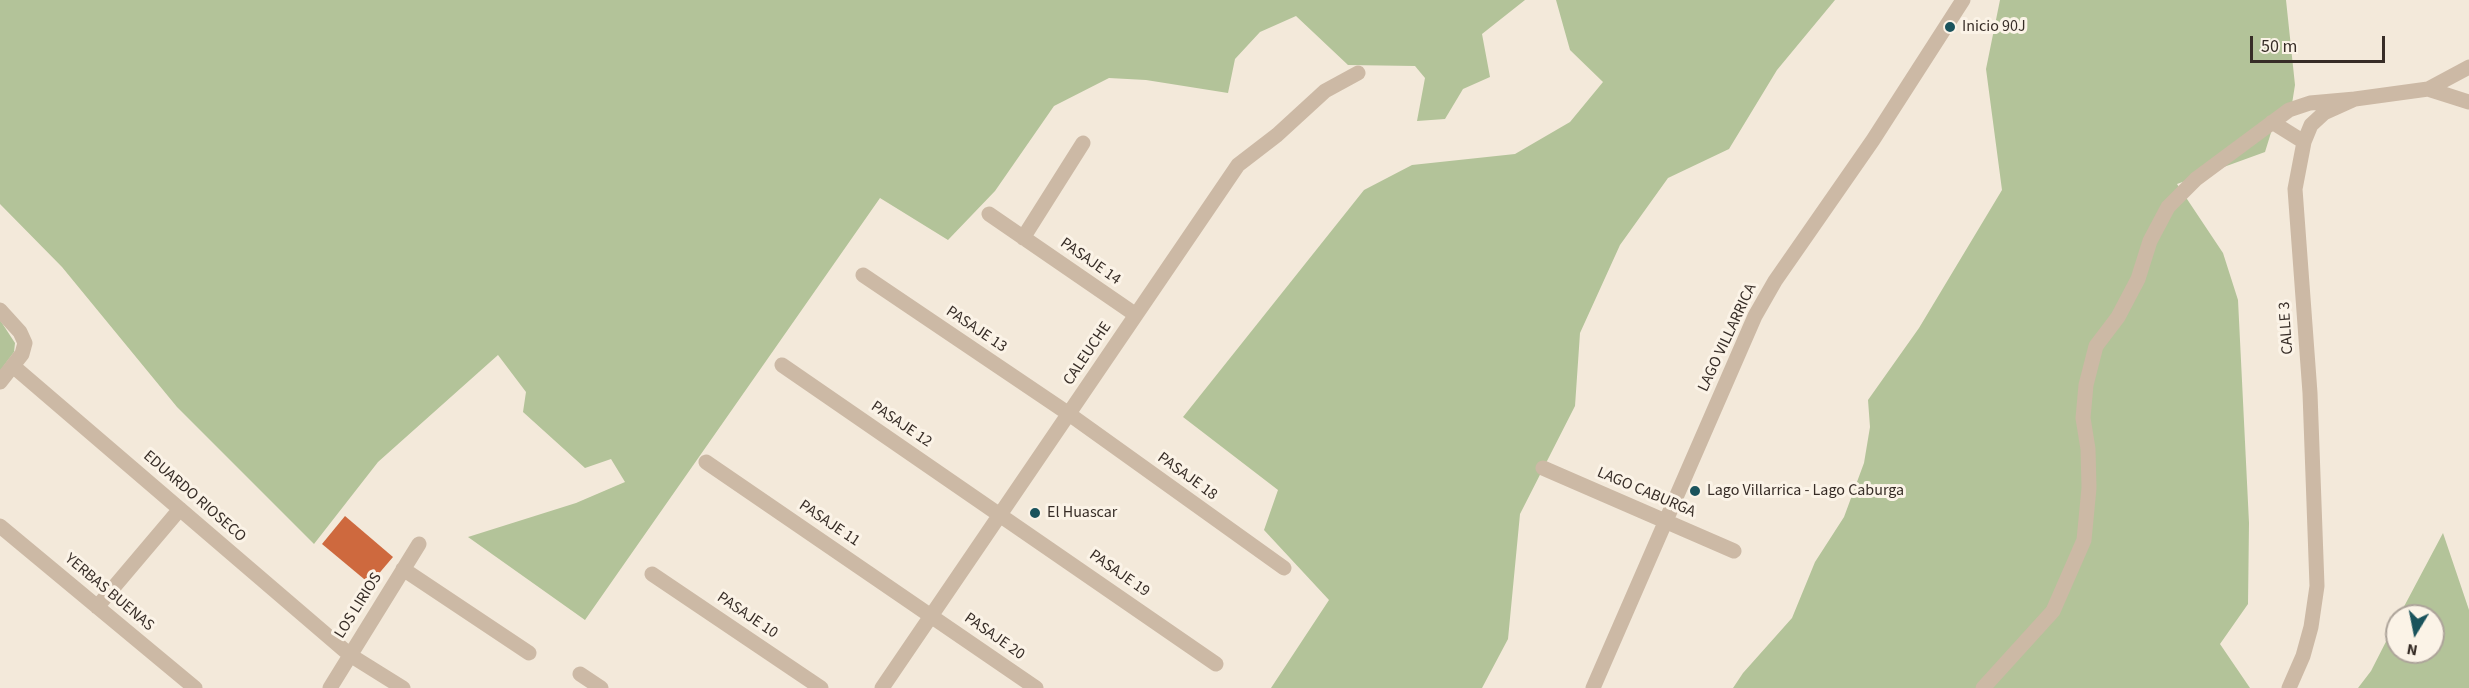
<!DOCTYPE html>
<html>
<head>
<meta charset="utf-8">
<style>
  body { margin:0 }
  #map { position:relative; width:2469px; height:688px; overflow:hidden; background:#f3e9da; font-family:"Source Sans 3",sans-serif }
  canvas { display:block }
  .north { position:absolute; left:2385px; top:604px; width:60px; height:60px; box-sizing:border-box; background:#fbf3e7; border:2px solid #ada49a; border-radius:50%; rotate:190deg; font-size:16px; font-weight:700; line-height:24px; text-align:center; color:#372d27 }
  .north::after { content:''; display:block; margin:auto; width:21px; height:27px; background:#1a535c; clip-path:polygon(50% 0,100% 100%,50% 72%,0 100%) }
  .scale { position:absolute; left:2250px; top:36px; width:135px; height:27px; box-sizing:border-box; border:3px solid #372d27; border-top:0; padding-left:8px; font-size:18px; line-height:21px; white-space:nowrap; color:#372d27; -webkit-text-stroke:4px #fbf3e7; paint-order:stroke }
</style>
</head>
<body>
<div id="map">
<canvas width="2469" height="688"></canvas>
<div class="north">N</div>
<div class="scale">50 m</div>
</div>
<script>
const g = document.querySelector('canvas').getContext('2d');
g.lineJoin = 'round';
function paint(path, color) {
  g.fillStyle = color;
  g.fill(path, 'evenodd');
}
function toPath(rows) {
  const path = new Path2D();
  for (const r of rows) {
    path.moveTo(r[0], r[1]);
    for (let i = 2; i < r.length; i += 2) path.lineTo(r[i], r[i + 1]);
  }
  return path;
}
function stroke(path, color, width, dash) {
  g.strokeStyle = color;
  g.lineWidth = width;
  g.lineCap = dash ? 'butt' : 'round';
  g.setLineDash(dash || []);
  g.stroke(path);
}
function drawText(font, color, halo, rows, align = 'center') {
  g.font = font + ' "Source Sans 3",sans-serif';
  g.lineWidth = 6;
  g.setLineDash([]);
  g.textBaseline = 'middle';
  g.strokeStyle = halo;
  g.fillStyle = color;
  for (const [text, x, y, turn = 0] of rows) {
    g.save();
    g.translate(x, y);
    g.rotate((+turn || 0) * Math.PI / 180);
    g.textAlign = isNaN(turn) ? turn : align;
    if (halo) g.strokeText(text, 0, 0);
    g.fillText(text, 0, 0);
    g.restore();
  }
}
const green = toPath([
  [0,0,1525,0,1482,34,1490,77,1463,89,1445,119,1417,121,1425,78,1415,66,1348,65,1296,16,1260,32,1235,59,1228,93,1146,80,1109,78,1054,106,995,191,948,240,880,198,585,620,468,537,576,503,625,482,611,459,585,468,523,412,526,392,498,355,378,462,314,544,177,407,62,267,0,204],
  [1556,0,1835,0,1777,70,1729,149,1668,178,1620,245,1580,333,1575,406,1520,514,1508,639,1482,688,1271,688,1329,600,1264,530,1278,490,1183,417,1364,190,1412,165,1515,154,1570,122,1603,82,1570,50],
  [2000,0,2286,0,2295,85,2291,110,2274,123,2265,152,2177,184,2223,253,2238,300,2249,523,2248,604,2220,644,2250,688,1733,688,1743,673,1792,618,1815,562,1844,517,1864,463,1870,427,1868,400,1919,328,2002,190,1986,69],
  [0,320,15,343,14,352,0,371],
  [2443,533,2469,610,2469,688,2358,688,2371,671,2397,620,2397,652,2433,652,2433,616,2399,616]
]);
const building = toPath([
  [345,516,393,557,370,584,322,544]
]);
const street = toPath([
  [2428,89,2469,102],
  [2272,122,2304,142],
  [989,214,1136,315],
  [1023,238,1083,143],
  [863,275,1069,414,1284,568],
  [0,310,20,332,25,343,22,354,0,382],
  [782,365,1216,664],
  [13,366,350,655,403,688],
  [706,462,1036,688],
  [1543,468,1734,551],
  [0,526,195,688],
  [403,569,529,653],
  [652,574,821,688],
  [97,607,180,509],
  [580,674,601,688],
  [330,688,419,544],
  [882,688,1238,165,1277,135,1325,91,1358,73],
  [1593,688,1755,316,1775,281,1873,140,1963,0],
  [1983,688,2053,611,2084,540,2089,488,2088,449,2083,418,2086,385,2096,346,2118,317,2138,279,2150,241,2168,207,2196,179,2289,110,2310,103,2355,99],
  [2289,688,2303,656,2311,627,2317,586,2310,393,2295,189,2304,142,2311,125,2324,113,2355,99,2428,89,2469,67]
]);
const markers = [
  [1950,27,6,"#1a535c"],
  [1695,491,6,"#1a535c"],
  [1035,513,6,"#1a535c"]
];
const poiNames = [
  ["Inicio 90J",1962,27],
  ["Lago Villarrica - Lago Caburga",1707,491],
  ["El Huascar",1047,513]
];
const streetNames = [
  ["PASAJE 14",1090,262,35],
  ["CALLE 3",2287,328,-94],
  ["PASAJE 13",976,330,34],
  ["LAGO VILLARRICA",1728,338,-65],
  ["CALEUCHE",1088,354,-56],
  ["PASAJE 12",901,425,34],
  ["PASAJE 18",1187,477,36],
  ["LAGO CABURGA",1646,493,23],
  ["EDUARDO RIOSECO",194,497,41],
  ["PASAJE 11",829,524,34],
  ["PASAJE 19",1119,574,35],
  ["YERBAS BUENAS",109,593,40],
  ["LOS LIRIOS",359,606,-58],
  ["PASAJE 10",747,616,34],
  ["PASAJE 20",994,637,35]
];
paint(green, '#b3c399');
paint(building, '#ce693e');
stroke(street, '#ccb9a5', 15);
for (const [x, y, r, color] of markers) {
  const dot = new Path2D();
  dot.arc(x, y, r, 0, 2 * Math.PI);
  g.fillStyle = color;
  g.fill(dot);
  stroke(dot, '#fbf3e7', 2);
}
drawText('16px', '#372d27', '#fbf3e7', poiNames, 'left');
drawText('16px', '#372d27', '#fbf3e7', streetNames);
</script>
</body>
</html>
